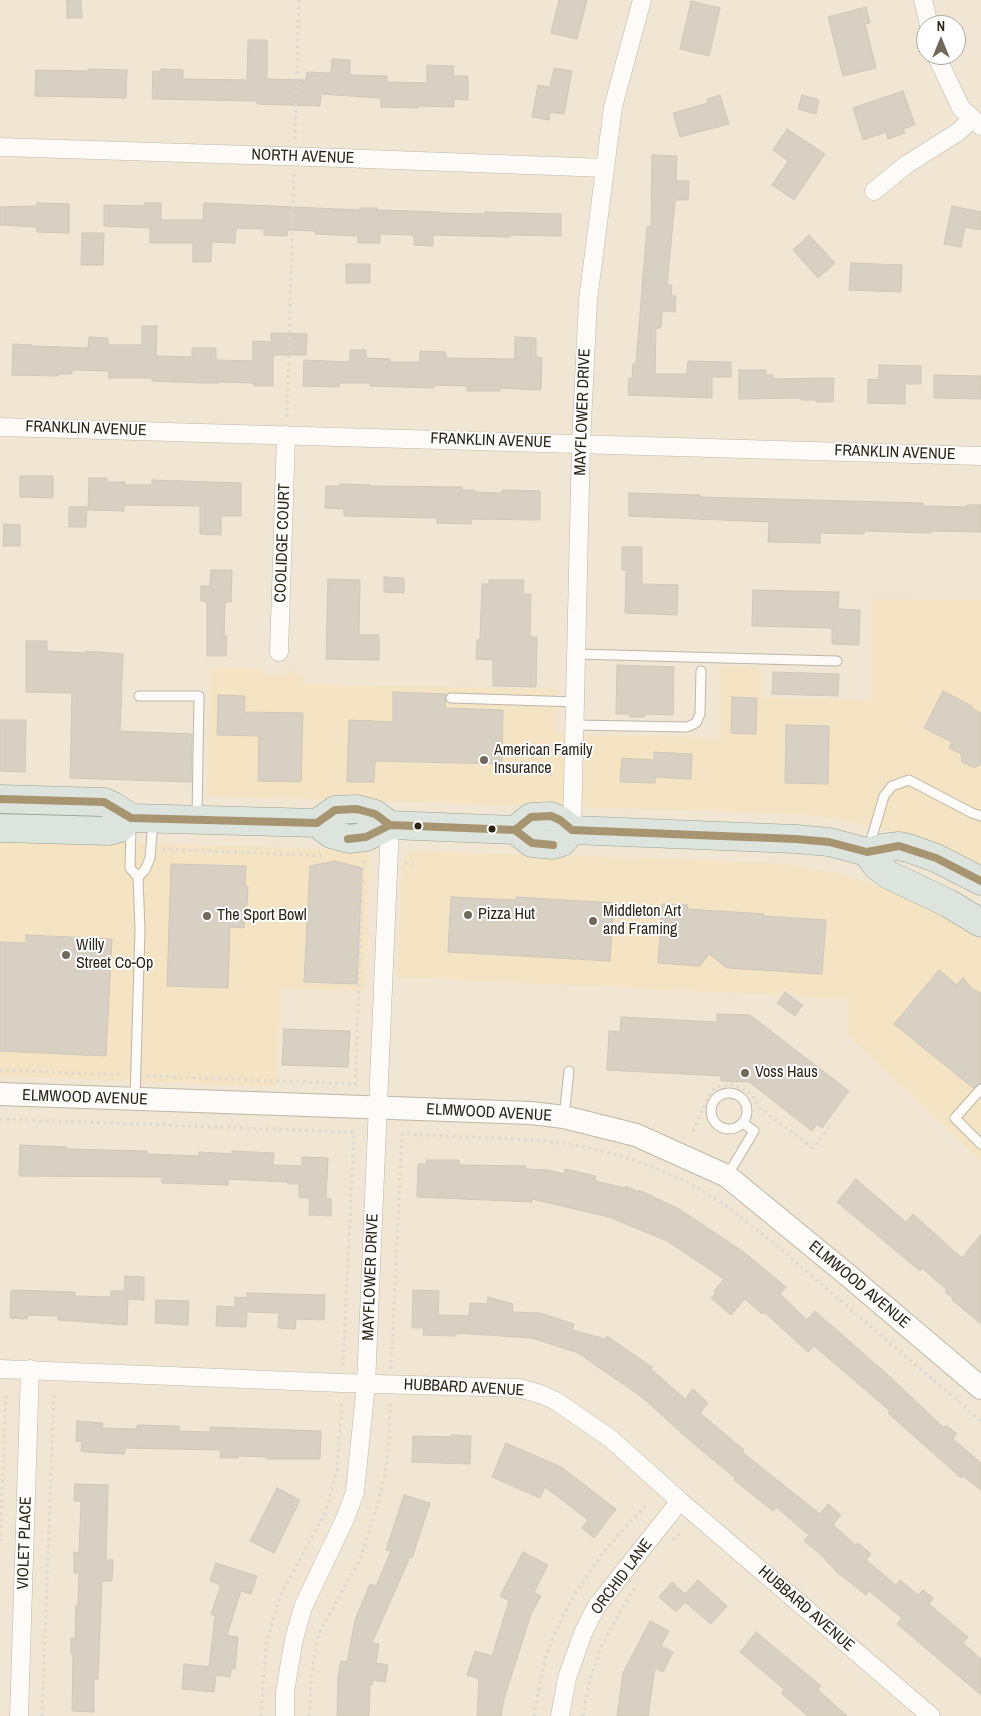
<!DOCTYPE html>
<html>
<head>
<meta charset="utf-8">
<style>
  body { margin:0 }
  #map { position:relative; width:981px; height:1716px; overflow:hidden; background:#f0e6d3; font-family:"Archivo Narrow",sans-serif }
  canvas { display:block }
  .north { position:absolute; left:916px; top:15px; width:50px; height:50px; box-sizing:border-box; background:#fff; border:1px solid #aba8a3; border-radius:50%; rotate:0deg; font-size:14px; font-weight:700; line-height:20px; text-align:center; color:#2c2518 }
  .north::after { content:''; display:block; margin:auto; width:18px; height:22px; background:#716959; clip-path:polygon(50% 0,100% 100%,50% 72%,0 100%) }
</style>
</head>
<body>
<div id="map">
<canvas width="981" height="1716"></canvas>
<div class="north">N</div>
</div>
<script>
const g = document.querySelector('canvas').getContext('2d');
g.lineJoin = 'round';
function paint(path, color) {
  g.fillStyle = color;
  g.fill(path, 'evenodd');
}
function toPath(rows) {
  const path = new Path2D();
  for (const r of rows) {
    if (r.length === 3) {
      path.moveTo(r[0] + r[2], r[1]);
      path.arc(r[0], r[1], r[2], 0, 2 * Math.PI);
      continue;
    }
    path.moveTo(r[0], r[1]);
    for (let i = 2; i < r.length; i += 2) path.lineTo(r[i], r[i + 1]);
  }
  return path;
}
function stroke(path, color, width, dash) {
  g.strokeStyle = color;
  g.lineWidth = width;
  g.lineCap = dash ? 'butt' : 'round';
  g.setLineDash(dash || []);
  g.stroke(path);
}
function drawText(font, color, halo, rows, align = 'center') {
  g.font = font + ' "Archivo Narrow",sans-serif';
  g.lineWidth = 4;
  g.setLineDash([]);
  g.textBaseline = 'middle';
  g.strokeStyle = halo;
  g.fillStyle = color;
  for (const [text, x, y, turn = 0] of rows) {
    g.save();
    g.translate(x, y);
    g.rotate((+turn || 0) * Math.PI / 180);
    g.textAlign = isNaN(turn) ? turn : align;
    if (halo) g.strokeText(text, 0, 0);
    g.fillText(text, 0, 0);
    g.restore();
  }
}
const built = toPath([
  [873,599,981,600,981,869,904,836,889,831,857,823,801,814,207,796,210,668,259,668,267,674,276,676,284,675,293,670,304,676,304,684,558,689,556,734,719,738,721,666,762,668,762,698,872,700],
  [0,838,363,850,369,855,370,860,365,991,281,988,276,1087,0,1076],
  [412,851,734,861,785,864,838,873,901,893,981,933,981,1161,848,1035,849,999,795,996,784,988,778,995,397,977,402,861,405,855]
]);
const building = toPath([
  [67,0,81,0,82,18,67,18,67,0],
  [559,0,587,0,577,39,551,33,559,0],
  [691,1,720,8,709,56,680,49,691,1],
  [866,7,870,23,865,24,876,68,843,76,828,17,866,7],
  [248,40,267,40,267,79,306,80,307,72,331,73,332,59,350,60,350,75,387,76,387,82,427,83,427,65,454,66,453,76,468,76,468,100,454,99,454,107,418,106,418,108,381,107,381,98,321,94,320,106,257,104,257,101,152,99,153,71,161,72,161,69,183,70,183,79,247,80,248,40],
  [554,68,572,71,564,114,550,112,549,120,532,117,538,85,550,87,554,68],
  [88,69,127,70,126,98,35,96,36,70,88,71,88,69],
  [903,91,915,125,903,129,905,133,888,139,886,132,863,140,853,108,903,91],
  [720,95,729,124,680,137,673,113,708,103,707,99,720,95],
  [802,95,819,100,816,114,798,109,802,95],
  [787,129,825,154,794,200,772,185,788,161,773,150,787,129],
  [652,155,677,156,676,181,689,181,688,200,676,200,675,202,667,285,672,285,671,296,676,296,675,312,662,311,661,328,656,328,655,374,687,374,688,361,731,362,731,377,712,377,712,398,628,395,629,378,632,379,633,364,636,364,647,227,651,227,652,155],
  [37,203,69,204,69,233,37,232,37,227,0,225,0,207,37,206,37,203],
  [145,203,161,203,161,220,203,220,204,203,360,210,360,208,377,208,377,210,440,212,440,213,485,214,485,212,561,214,561,236,510,235,510,237,433,235,433,246,414,245,414,235,380,234,380,243,358,243,358,236,315,234,315,231,288,230,287,236,264,235,264,229,236,228,235,243,212,242,211,262,193,262,193,243,150,243,150,228,104,226,104,205,145,206,145,203],
  [952,206,981,212,981,230,965,227,961,247,944,244,952,206],
  [82,233,104,233,103,265,81,265,82,233],
  [809,235,835,263,818,278,793,250,809,235],
  [851,263,902,265,901,292,849,290,851,263],
  [346,264,370,264,370,283,346,283,346,264],
  [142,326,157,326,156,356,192,357,192,348,216,348,216,360,253,361,253,341,271,342,271,333,307,334,306,355,273,355,273,386,254,386,254,383,219,382,219,383,201,383,152,381,152,378,108,378,109,371,72,370,72,374,58,374,58,376,12,375,13,344,32,345,32,346,88,348,89,337,108,338,108,345,142,345,142,326],
  [515,337,536,338,536,357,542,358,541,390,500,388,500,391,467,391,467,386,434,385,434,388,370,386,370,383,339,383,339,387,303,386,304,360,350,362,350,350,366,350,366,358,390,359,390,362,420,362,420,351,446,352,446,358,515,359,515,337],
  [879,365,921,366,921,384,905,384,905,404,868,403,868,379,879,380,879,365],
  [739,370,766,370,766,375,773,375,773,379,834,378,833,402,816,402,816,400,801,400,801,398,739,399,739,370],
  [934,375,981,376,981,399,934,398,934,375],
  [20,476,53,476,53,498,20,497,20,476],
  [89,478,107,478,107,482,125,482,125,485,152,485,152,480,241,483,241,516,221,516,221,535,200,534,200,506,124,505,124,511,88,510,89,478],
  [340,484,370,485,369,486,462,487,462,490,475,490,475,492,502,493,502,490,540,491,540,520,471,519,471,524,437,523,437,518,344,516,344,509,325,508,326,486,340,486,340,484],
  [629,493,700,495,700,497,923,503,923,506,967,507,967,505,981,505,981,532,931,531,931,533,864,531,864,534,820,533,820,543,768,542,769,522,629,516,629,493],
  [69,507,87,507,86,527,69,527,69,507],
  [4,524,20,525,20,546,3,546,4,524],
  [622,547,642,547,642,584,678,585,677,615,625,613,626,570,622,570,622,547],
  [211,570,232,570,231,602,225,602,224,636,227,636,226,656,207,656,207,602,201,601,201,586,210,586,211,570],
  [384,577,404,578,404,593,384,592,384,577],
  [328,579,360,580,359,635,379,635,379,660,326,659,328,579],
  [489,580,524,580,523,594,531,594,530,637,537,637,536,687,493,686,493,660,476,659,477,640,480,640,482,584,489,584,489,580],
  [753,590,839,592,838,609,860,610,859,645,832,644,832,628,752,626,753,590],
  [26,641,47,641,47,651,86,653,86,651,123,654,120,731,192,734,191,782,70,778,72,693,26,692,26,641],
  [617,665,674,667,673,715,645,714,645,717,630,717,630,714,616,714,617,665],
  [773,672,839,674,838,696,772,694,773,672],
  [943,691,972,706,971,708,981,713,981,764,974,768,962,762,961,754,949,748,952,742,924,728,943,691],
  [393,692,446,694,445,708,503,710,502,764,375,761,374,782,347,782,349,720,393,722,393,692],
  [218,695,245,696,244,712,303,713,301,782,258,781,259,736,217,735,218,695],
  [732,697,757,698,756,734,731,733,732,697],
  [0,720,26,720,25,772,0,771,0,720],
  [786,725,829,726,828,784,785,783,786,725],
  [654,752,692,754,691,779,655,777,655,783,620,782,622,758,654,760,654,752],
  [335,861,362,868,357,984,304,982,310,866,335,861],
  [171,864,246,866,245,886,248,886,247,905,245,905,244,928,230,927,228,988,167,986,171,864],
  [451,897,516,900,516,897,614,903,610,961,448,952,451,897],
  [662,904,688,905,687,909,764,914,764,916,826,920,822,974,727,968,709,954,700,966,658,963,662,904],
  [26,935,112,939,106,1056,0,1051,0,942,26,943,26,935],
  [939,970,957,985,963,977,971,988,981,993,981,1083,973,1088,894,1024,939,970],
  [785,992,803,1005,795,1016,777,1003,785,992],
  [717,1014,750,1015,849,1091,822,1128,817,1124,812,1131,749,1082,721,1081,721,1076,607,1070,609,1031,620,1032,621,1017,717,1022,717,1014],
  [284,1029,350,1031,348,1067,282,1065,284,1029],
  [20,1145,67,1147,67,1149,147,1151,147,1154,199,1156,199,1152,232,1154,232,1151,274,1153,273,1165,302,1166,302,1157,328,1158,326,1198,331,1199,331,1216,309,1215,310,1198,299,1197,299,1184,288,1184,288,1182,228,1179,228,1185,162,1183,162,1177,19,1176,20,1145],
  [427,1160,459,1160,459,1165,526,1166,525,1169,547,1170,564,1174,565,1169,596,1176,595,1181,625,1188,626,1186,638,1192,639,1190,679,1209,745,1253,786,1287,780,1294,807,1320,815,1311,887,1374,944,1428,946,1425,957,1434,953,1439,981,1463,981,1490,963,1476,961,1478,888,1413,890,1411,814,1346,808,1352,764,1312,762,1314,745,1299,731,1315,711,1298,716,1292,714,1291,724,1279,667,1241,609,1217,532,1199,532,1202,417,1197,418,1164,426,1164,427,1160],
  [856,1179,906,1222,913,1214,962,1258,981,1234,981,1324,952,1300,953,1298,945,1292,947,1290,922,1268,920,1271,837,1202,856,1179],
  [125,1276,144,1277,144,1300,128,1299,127,1325,58,1320,58,1316,28,1315,27,1319,10,1318,11,1290,75,1292,75,1296,111,1297,111,1291,124,1291,125,1276],
  [413,1290,439,1291,438,1315,469,1316,470,1303,487,1304,488,1297,513,1304,512,1312,540,1313,574,1324,572,1330,605,1339,607,1336,652,1367,651,1369,685,1399,693,1389,708,1403,700,1413,744,1450,742,1452,820,1514,828,1504,841,1515,833,1525,856,1545,858,1543,871,1554,866,1560,896,1585,900,1580,918,1595,923,1590,933,1598,929,1604,968,1637,963,1643,981,1659,981,1695,897,1624,902,1618,869,1591,866,1595,838,1573,825,1560,826,1559,804,1541,809,1535,776,1507,773,1511,734,1480,735,1478,688,1439,643,1398,578,1353,532,1338,456,1333,456,1336,423,1335,424,1328,412,1328,413,1290],
  [247,1293,325,1295,324,1320,296,1319,295,1329,278,1328,279,1313,247,1312,246,1327,216,1326,217,1306,235,1307,235,1297,247,1298,247,1293],
  [156,1300,189,1301,188,1325,155,1323,156,1300],
  [77,1421,103,1423,102,1428,137,1429,137,1425,179,1426,179,1431,210,1432,210,1427,321,1431,320,1459,266,1459,266,1457,238,1456,238,1458,220,1458,221,1450,125,1448,124,1454,85,1452,81,1451,82,1441,76,1441,77,1421],
  [452,1435,471,1436,470,1464,412,1462,413,1436,452,1437,452,1435],
  [506,1443,561,1467,616,1509,594,1538,582,1528,588,1520,545,1487,540,1498,492,1477,506,1443],
  [75,1484,108,1485,106,1560,113,1560,112,1581,102,1581,98,1679,94,1679,94,1712,72,1711,73,1654,71,1654,71,1638,75,1639,76,1605,78,1606,79,1573,74,1573,74,1552,79,1553,81,1501,74,1501,75,1484],
  [277,1488,300,1500,274,1553,250,1541,277,1488],
  [404,1495,430,1503,412,1558,410,1557,372,1643,379,1644,376,1663,388,1665,385,1682,373,1680,372,1685,370,1685,369,1716,337,1716,338,1677,341,1661,347,1662,355,1620,370,1584,376,1586,391,1551,386,1550,404,1495],
  [523,1552,548,1565,534,1592,541,1596,531,1614,504,1699,501,1716,477,1716,479,1679,467,1675,475,1651,492,1656,509,1601,500,1596,523,1552],
  [216,1563,257,1576,251,1594,241,1591,227,1635,238,1637,235,1669,231,1669,230,1677,216,1675,214,1692,182,1689,184,1664,209,1667,215,1616,211,1614,221,1585,210,1581,216,1563],
  [698,1580,727,1606,711,1624,685,1602,676,1612,659,1597,672,1582,685,1594,698,1580],
  [650,1621,669,1631,661,1646,673,1652,663,1672,655,1668,648,1716,617,1716,623,1673,650,1621],
  [756,1632,821,1686,818,1690,847,1716,808,1716,781,1693,784,1689,740,1652,756,1632]
]);
const path = toPath([
  [295,139,299,0],
  [287,417,294,173],
  [163,849,324,856],
  [405,863,414,864],
  [0,1070,123,1075],
  [147,1076,355,1084,364,859],
  [0,1119,354,1132,343,1366],
  [693,1131,710,1093,716,1087,731,1084,746,1090,753,1096,758,1107,813,1148,829,1127,827,1125],
  [391,1369,402,1134,537,1140,587,1147,638,1161,688,1182,728,1207,771,1241,981,1421],
  [673,1540,680,1533],
  [0,1541,6,1393],
  [42,1716,54,1395],
  [261,1716,266,1645,280,1596,325,1513,337,1470,342,1400],
  [309,1716,312,1671,318,1637,326,1620,359,1562,380,1496,385,1475,389,1442,390,1400],
  [534,1716,539,1687,548,1650,563,1616,576,1592,603,1552,647,1504],
  [583,1716,586,1699,591,1677,602,1645,620,1612,635,1588]
]);
const service = toPath([
  [576,654,837,661],
  [139,696,199,696,197,817],
  [451,698,576,702],
  [575,725,687,727,696,723,700,714,701,671],
  [131,826,130,868,138,877],
  [869,847,884,796,892,786,909,780,972,813,981,816],
  [981,1089,955,1118,981,1144],
  [729,1111,18],
  [135,1099,140,929,138,877,145,870,150,858,153,821],
  [564,1117,569,1071],
  [727,1176,754,1131,743,1123]
]);
const minor = toPath([
  [923,0,929,25],
  [936,55,961,108,981,126],
  [0,147,341,158,605,168],
  [874,191,906,165,958,132,972,119],
  [0,427,981,456],
  [279,652,286,435],
  [572,830,581,443,588,300,613,107,642,0],
  [0,1369,342,1383,519,1388,540,1394,556,1401,611,1439,680,1501,931,1716],
  [19,1716,30,1369],
  [285,1716,285,1692,294,1639,303,1607,345,1519,355,1492,366,1384,390,825],
  [560,1716,567,1678,583,1633,593,1613,599,1603,680,1501]
]);
const tertiary = toPath([
  [0,1094,531,1113,564,1117,636,1135,727,1176,850,1277,981,1388]
]);
const primary = toPath([
  [0,799,104,802,113,806,131,818,317,823,335,810,357,809,375,814,390,825],
  [317,823,331,834,349,839,366,837,390,825,515,830,532,843,553,845,562,842,572,830],
  [0,828,109,831,120,828,131,818],
  [515,830,531,817,551,816,560,820,572,830,796,839,829,842,867,852,882,848,899,846,908,848,936,858,981,881],
  [867,852,877,866,889,875,948,903,981,923]
]);
const bus1 = toPath([
  [0,799,104,802,131,818,317,823,335,810,357,809,375,814,390,825],
  [515,830,531,817,551,816,560,820,572,830,796,839,829,842,867,852,899,846,936,858,981,881],
  [348,839,366,837,390,825,515,830,532,843,553,845]
]);
const markers = [
  [484,760,5,"#716959"],
  [418,826,4.5,"#2c2518"],
  [492,829,4.5,"#2c2518"],
  [468,915,5,"#716959"],
  [207,916,5,"#716959"],
  [593,921,5,"#716959"],
  [66,955,5,"#716959"],
  [745,1073,5,"#716959"]
];
const streetNames = [
  ["NORTH AVENUE",303,157,2],
  ["MAYFLOWER DRIVE",583,412,-88],
  ["FRANKLIN AVENUE",86,429,2],
  ["FRANKLIN AVENUE",491,441,2],
  ["FRANKLIN AVENUE",895,453,2],
  ["COOLIDGE COURT",283,543,-88],
  ["ELMWOOD AVENUE",85,1098,2],
  ["ELMWOOD AVENUE",489,1113,3],
  ["MAYFLOWER DRIVE",371,1277,-88],
  ["ELMWOOD AVENUE",859,1285,40],
  ["HUBBARD AVENUE",464,1388,3],
  ["VIOLET PLACE",25,1543,-88],
  ["ORCHID LANE",622,1577,-53],
  ["HUBBARD AVENUE",806,1609,41]
];
const poiNames = [
  ["American Family",494,751],
  ["Insurance",494,769],
  ["Middleton Art",603,912],
  ["and Framing",603,930],
  ["Pizza Hut",478,915],
  ["The Sport Bowl",217,916],
  ["Willy",76,946],
  ["Street Co-Op",76,964],
  ["Voss Haus",755,1073]
];
paint(built, '#f4e4c4');
paint(building, '#d8d0c2');
stroke(building, '#d0c7b9', 1);
stroke(service, '#beb6a7', 11);
stroke(minor, '#beb6a7', 19);
stroke(tertiary, '#beb6a7', 24);
stroke(primary, '#98a191', 29);
stroke(path, '#dcd8d2', 3, [2.5, 4]);
stroke(service, '#fdfbf8', 9);
stroke(minor, '#fdfbf8', 18);
stroke(tertiary, '#fdfbf8', 22);
stroke(primary, '#dde4dd', 28);
stroke(bus1, '#a79471', 8);
for (const [x, y, r, color] of markers) {
  const dot = new Path2D();
  dot.arc(x, y, r, 0, 2 * Math.PI);
  g.fillStyle = color;
  g.fill(dot);
  stroke(dot, '#fff', 2);
}
drawText('16px', '#2c2518', '#fff', streetNames);
drawText('16px', '#2c2518', '#fff', poiNames, 'left');
</script>
</body>
</html>
